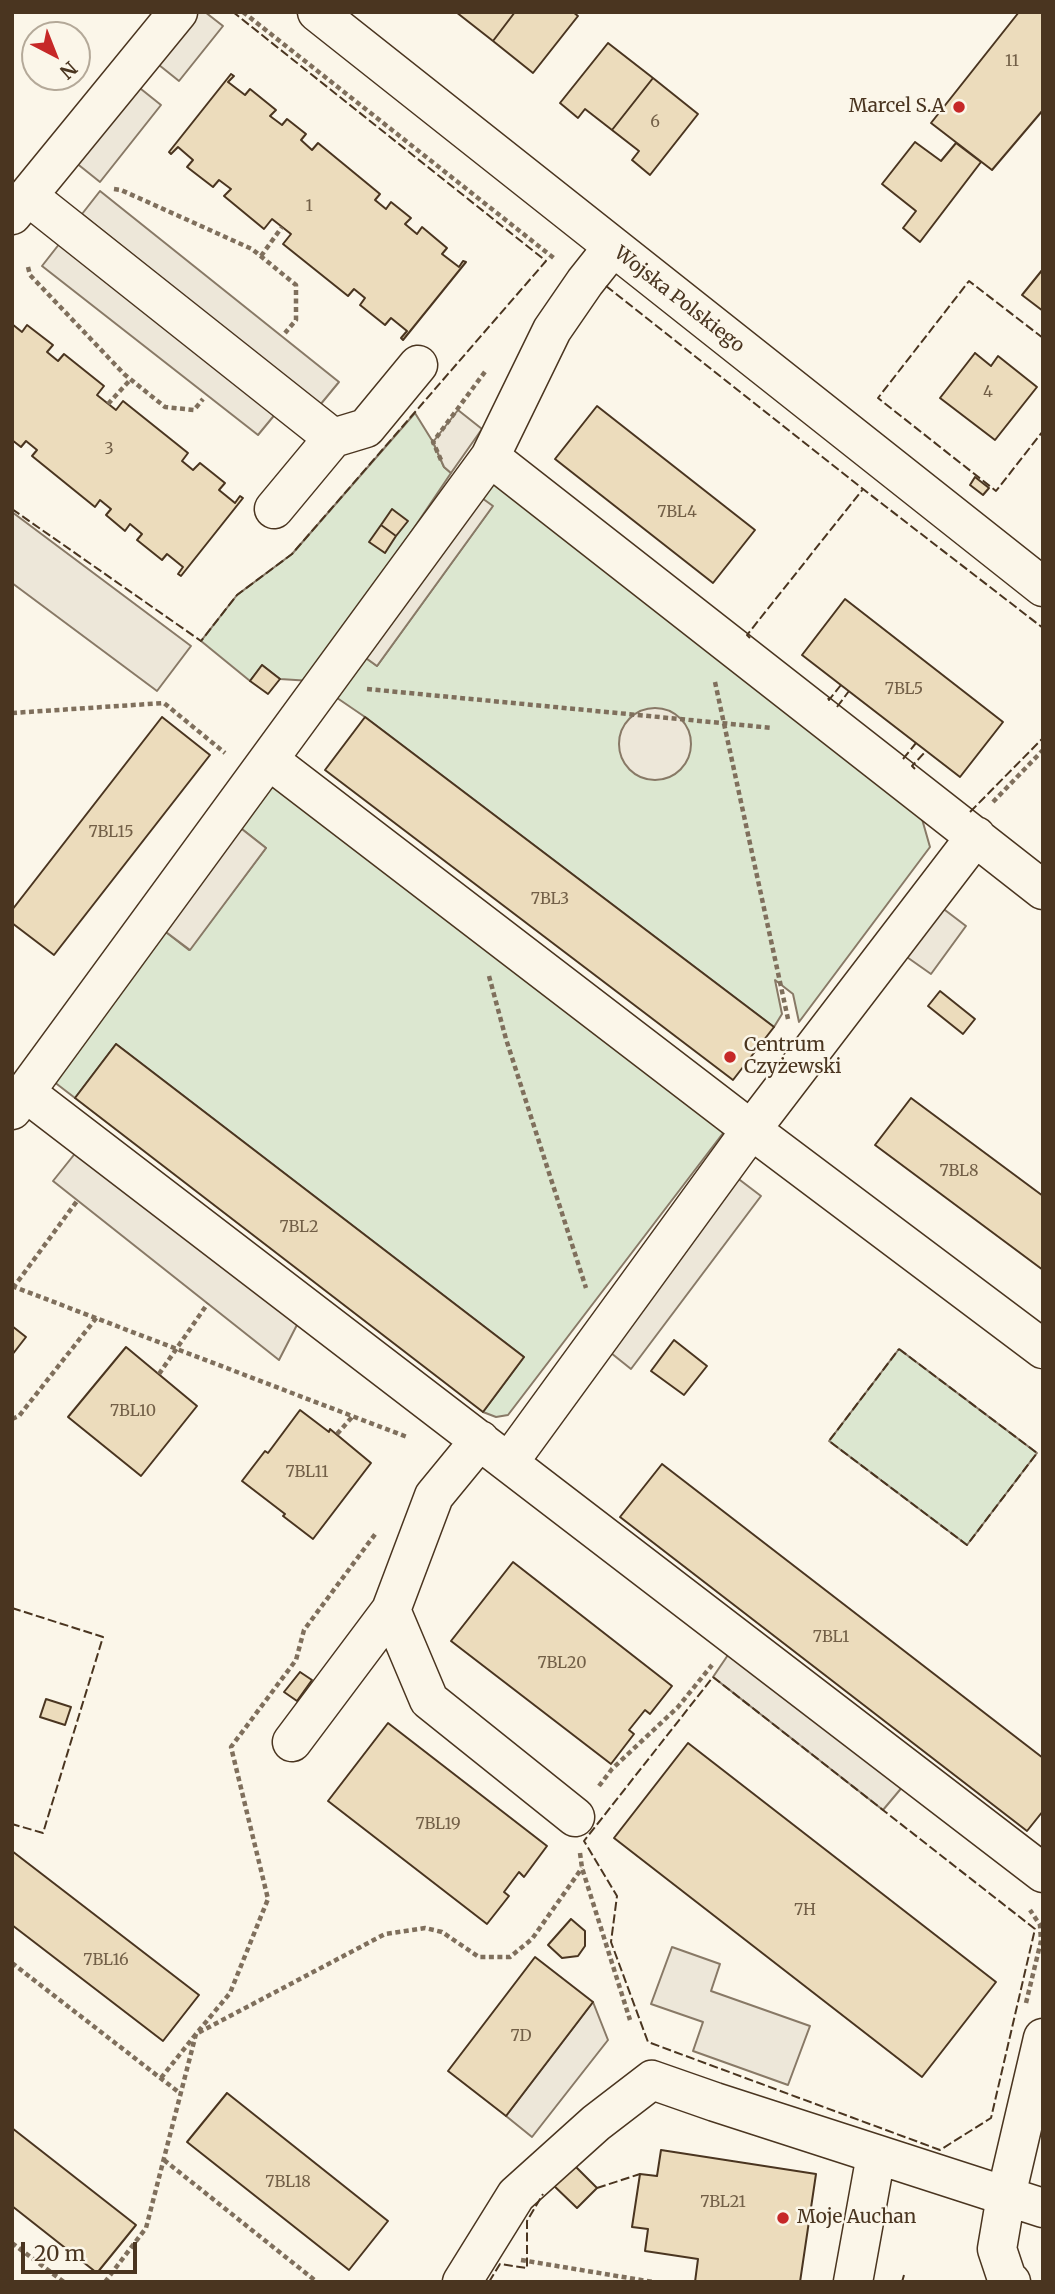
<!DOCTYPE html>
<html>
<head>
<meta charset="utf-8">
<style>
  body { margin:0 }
  #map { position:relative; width:1055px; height:2294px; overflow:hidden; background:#fbf6e9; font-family:Merriweather,serif }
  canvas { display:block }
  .frame { position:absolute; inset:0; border:14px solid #4a3520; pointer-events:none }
  .north { position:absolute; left:21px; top:21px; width:70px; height:70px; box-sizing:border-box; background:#fbf6e9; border:2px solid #b4a999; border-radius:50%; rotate:138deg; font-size:19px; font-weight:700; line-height:28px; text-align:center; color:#4a3520 }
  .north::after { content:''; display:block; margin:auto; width:24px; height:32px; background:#c62828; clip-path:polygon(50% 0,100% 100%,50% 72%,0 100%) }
  .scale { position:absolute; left:21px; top:2242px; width:116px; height:32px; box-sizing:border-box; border:4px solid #4a3520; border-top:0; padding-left:9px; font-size:21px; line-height:24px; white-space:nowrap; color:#4a3520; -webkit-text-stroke:5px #fbf6e9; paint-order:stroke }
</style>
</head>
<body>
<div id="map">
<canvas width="1055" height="2294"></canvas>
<div class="frame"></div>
<div class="north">N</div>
<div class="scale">20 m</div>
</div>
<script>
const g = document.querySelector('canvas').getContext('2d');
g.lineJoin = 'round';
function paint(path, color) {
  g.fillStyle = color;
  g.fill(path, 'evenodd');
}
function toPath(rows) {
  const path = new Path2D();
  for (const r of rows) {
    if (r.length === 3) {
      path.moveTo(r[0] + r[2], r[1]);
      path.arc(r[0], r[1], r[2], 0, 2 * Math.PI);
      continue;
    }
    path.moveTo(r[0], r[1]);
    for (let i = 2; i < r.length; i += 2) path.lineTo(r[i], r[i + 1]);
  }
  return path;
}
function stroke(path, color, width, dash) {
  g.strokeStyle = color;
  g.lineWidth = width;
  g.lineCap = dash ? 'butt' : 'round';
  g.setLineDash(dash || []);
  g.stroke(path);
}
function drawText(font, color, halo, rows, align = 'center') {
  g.font = font + ' Merriweather,serif';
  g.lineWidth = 5;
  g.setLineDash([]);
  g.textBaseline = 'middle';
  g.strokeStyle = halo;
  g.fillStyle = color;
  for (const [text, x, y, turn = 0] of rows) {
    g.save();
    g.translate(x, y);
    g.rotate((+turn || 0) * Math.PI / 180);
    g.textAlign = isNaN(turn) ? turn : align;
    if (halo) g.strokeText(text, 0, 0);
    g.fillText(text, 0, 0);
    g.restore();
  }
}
const green = toPath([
  [415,413,433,442,444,467,451,473,311,681,280,679,262,665,250,681,201,641,237,595,292,554,415,413],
  [482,468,918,805,930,847,799,1022,793,994,775,980,782,1014,774,1027,365,717,321,687,352,648,377,666,492,507,468,488,482,468],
  [273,780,730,1124,508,1415,496,1417,483,1412,524,1357,116,1044,75,1098,49,1078,162,929,189,950,266,848,238,826,273,780],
  [899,1349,1037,1453,967,1545,829,1441,899,1349]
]);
const parking = toPath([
  [194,12,205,12,223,26,179,81,154,61,194,12],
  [136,85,161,105,100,182,75,162,136,85],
  [100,191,339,382,320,405,82,214,100,191],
  [60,243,277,412,258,435,42,266,60,243],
  [458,410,482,429,451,473,444,467,433,442,458,410],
  [468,488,493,506,377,666,352,648,468,488],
  [12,512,191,646,157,691,12,583,12,512],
  [655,744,36],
  [238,826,266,848,190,950,162,929,238,826],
  [941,907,966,926,931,974,904,955,941,907],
  [81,1146,300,1319,279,1360,53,1181,81,1146],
  [736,1177,761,1196,631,1369,606,1349,736,1177],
  [730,1652,904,1785,883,1810,713,1677,730,1652],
  [672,1947,720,1964,711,1991,810,2026,788,2085,693,2051,703,2022,651,2004,672,1947],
  [593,2002,608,2040,532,2137,506,2116,593,2002]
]);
const building = toPath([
  [456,12,515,12,493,41,456,12],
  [515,12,573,12,578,16,533,73,493,41,515,12],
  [1019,12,1043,12,1043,110,992,170,931,123,1019,12],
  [608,43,653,78,612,130,585,109,578,118,560,103,608,43],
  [231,74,234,76,228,82,245,95,250,89,276,110,270,116,282,125,287,119,306,134,301,140,312,150,318,143,380,194,375,200,386,209,391,202,411,218,405,224,417,234,422,227,447,248,442,254,459,267,463,261,466,262,403,340,401,338,407,331,391,318,385,325,360,305,365,298,354,289,348,296,283,244,291,234,272,219,264,229,224,196,231,189,219,180,213,187,187,167,193,160,178,147,171,154,169,152,231,74],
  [653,78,698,114,650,175,632,160,639,151,612,130,653,78],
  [915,142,941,161,956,143,981,162,920,242,903,228,916,211,882,184,915,142],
  [1043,269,1043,311,1022,295,1043,269],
  [12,324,22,332,27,325,53,345,47,352,58,361,64,354,104,386,97,395,116,410,123,401,188,453,182,461,193,470,200,463,225,483,219,490,235,503,240,496,243,498,181,576,178,574,183,567,167,554,162,560,137,540,142,534,130,524,125,531,106,515,111,509,100,500,95,507,32,456,37,450,26,441,21,447,12,440,12,324],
  [975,353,991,366,998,356,1037,387,995,440,940,398,975,353],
  [597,406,755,530,713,583,555,459,597,406],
  [975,477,989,488,983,495,970,485,975,477],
  [392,509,408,521,396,536,381,525,392,509],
  [381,525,396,536,385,553,369,542,381,525],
  [845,599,1003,722,960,777,802,655,845,599],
  [262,665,280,679,268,694,250,681,262,665],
  [162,717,210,755,54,955,12,923,12,910,162,717],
  [365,717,774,1027,733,1080,325,770,365,717],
  [940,991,975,1019,963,1034,928,1006,940,991],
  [116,1044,524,1357,483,1412,75,1098,116,1044],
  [911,1098,1043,1196,1043,1270,875,1145,911,1098],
  [12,1326,26,1337,12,1355,12,1326],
  [674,1340,707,1366,684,1395,651,1371,674,1340],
  [126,1347,197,1406,141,1476,68,1417,126,1347],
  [300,1410,329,1432,330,1429,371,1463,313,1539,283,1516,285,1514,242,1481,265,1451,268,1453,300,1410],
  [662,1464,1043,1758,1043,1811,1027,1831,620,1517,662,1464],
  [513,1562,672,1686,650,1714,645,1710,629,1730,634,1734,611,1764,451,1641,513,1562],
  [300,1672,312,1680,297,1701,284,1692,300,1672],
  [46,1699,71,1707,65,1725,40,1717,46,1699],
  [388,1723,547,1846,524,1877,519,1872,504,1892,509,1896,487,1924,328,1801,388,1723],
  [688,1743,996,1982,922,2077,614,1838,688,1743],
  [12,1851,199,1995,163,2041,12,1925,12,1851],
  [571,1919,585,1931,585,1946,578,1956,562,1958,548,1945,571,1919],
  [535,1957,593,2002,506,2116,448,2071,535,1957],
  [227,2093,388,2221,349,2270,187,2142,227,2093],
  [12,2128,136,2225,97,2273,12,2206,12,2128],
  [661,2150,816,2174,800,2282,695,2282,698,2259,645,2251,648,2229,632,2227,640,2174,657,2176,661,2150],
  [570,2161,597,2188,577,2208,550,2182,570,2161]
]);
const path = toPath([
  [243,12,555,259],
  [114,189,121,190,252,249,296,285,296,320,285,333],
  [261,256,282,227],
  [28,267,30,275,124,374,165,407,194,410,203,399],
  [108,404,131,379],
  [441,460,433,442,487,369],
  [715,682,788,1019],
  [367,689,773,728],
  [12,713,164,703,225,753],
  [993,802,1043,750],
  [489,976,506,1039,586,1288],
  [12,1286,407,1437],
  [13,1288,77,1201],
  [159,1374,208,1303],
  [12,1419,19,1416,97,1317],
  [337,1434,353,1416],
  [599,1786,612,1769,678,1707,712,1665],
  [580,1853,582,1868,630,2020],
  [12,1963,181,2094],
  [1026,2003,1041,1941,1040,1925,1030,1910],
  [161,2078,196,2034,385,1934,425,1928,442,1932,479,1957,510,1957,532,1939,582,1868],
  [164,2160,317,2282],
  [12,2243,64,2282],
  [521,2260,653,2282],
  [105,2282,146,2228,196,2034,230,1993,268,1899,231,1747,296,1660,304,1630,376,1533]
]);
const minor = toPath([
  [317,12,1043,587],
  [28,196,333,438],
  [12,215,178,12],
  [490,457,1043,890],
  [274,509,333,438,366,428,418,365],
  [269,760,737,1119,1043,1349],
  [25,1092,1043,1873],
  [12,1110,490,457,552,330,585,282,612,248],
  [480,1440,434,1496,391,1610,429,1700,575,1817],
  [509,1462,751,1130,976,836],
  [292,1742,391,1610],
  [462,2282,516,2195,596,2123,652,2080,715,2102,1043,2208],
  [853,2282,876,2155],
  [1011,2282,1007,2279,997,2249,1006,2196,1043,2038]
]);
const fence = toPath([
  [606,286,863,489,1043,628],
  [1043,338,969,281,878,398,996,491,1043,431],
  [12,509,201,641,237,595,292,554,546,261,233,12],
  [750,638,747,635,863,489],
  [828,698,829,700,841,685],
  [837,707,849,691],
  [903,759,916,743],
  [915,769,912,766,926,751],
  [970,812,1043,738],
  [899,1349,1037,1453,967,1545,829,1441,899,1349],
  [12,1608,103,1637,43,1833,12,1824],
  [713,1677,1035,1929,991,2118,940,2150,648,2042,611,1942,617,1896,584,1841,713,1677],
  [597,2188,640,2174],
  [489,2282,500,2264,527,2268,527,2221,543,2194],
  [902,2282,904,2275]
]);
const markers = [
  [959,107,7,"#c62828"],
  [730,1057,7,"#c62828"],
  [783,2218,7,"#c62828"]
];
const numberNames = [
  ["11",1012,61],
  ["6",655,122],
  ["1",309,206],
  ["4",988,392],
  ["3",109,449],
  ["7BL4",677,512],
  ["7BL5",904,689],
  ["7BL15",111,832],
  ["7BL3",550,899],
  ["7BL8",959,1171],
  ["7BL2",299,1227],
  ["7BL10",133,1411],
  ["7BL11",307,1472],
  ["7BL1",831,1637],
  ["7BL20",562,1663],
  ["7BL19",438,1824],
  ["7H",805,1910],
  ["7BL16",106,1960],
  ["7D",521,2036],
  ["7BL18",288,2182],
  ["7BL21",723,2202]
];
const poiNames = [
  ["Marcel S.A",945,107,"right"],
  ["Centrum",744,1046],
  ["Czyżewski",744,1068],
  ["Moje Auchan",797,2218]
];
const streetNames = [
  ["Wojska Polskiego",679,300,38]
];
paint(green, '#dce7d0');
stroke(green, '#887966', 2);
paint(parking, '#ede7d9');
stroke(parking, '#887966', 2);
paint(building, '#ecdcbc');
stroke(building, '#4a3520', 2);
stroke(minor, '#4a3520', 41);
stroke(path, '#7f6f5c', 4.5, [5, 3.5]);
stroke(minor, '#fbf6e9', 38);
stroke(fence, '#4a3520', 2, [9, 3.5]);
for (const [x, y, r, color] of markers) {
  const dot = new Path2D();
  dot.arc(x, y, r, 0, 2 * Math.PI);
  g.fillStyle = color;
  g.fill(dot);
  stroke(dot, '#fbf6e9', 2.5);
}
drawText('16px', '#725f47', null, numberNames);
drawText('19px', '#4a3520', '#fbf6e9', poiNames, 'left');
drawText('19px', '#4a3520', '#fbf6e9', streetNames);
</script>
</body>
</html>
